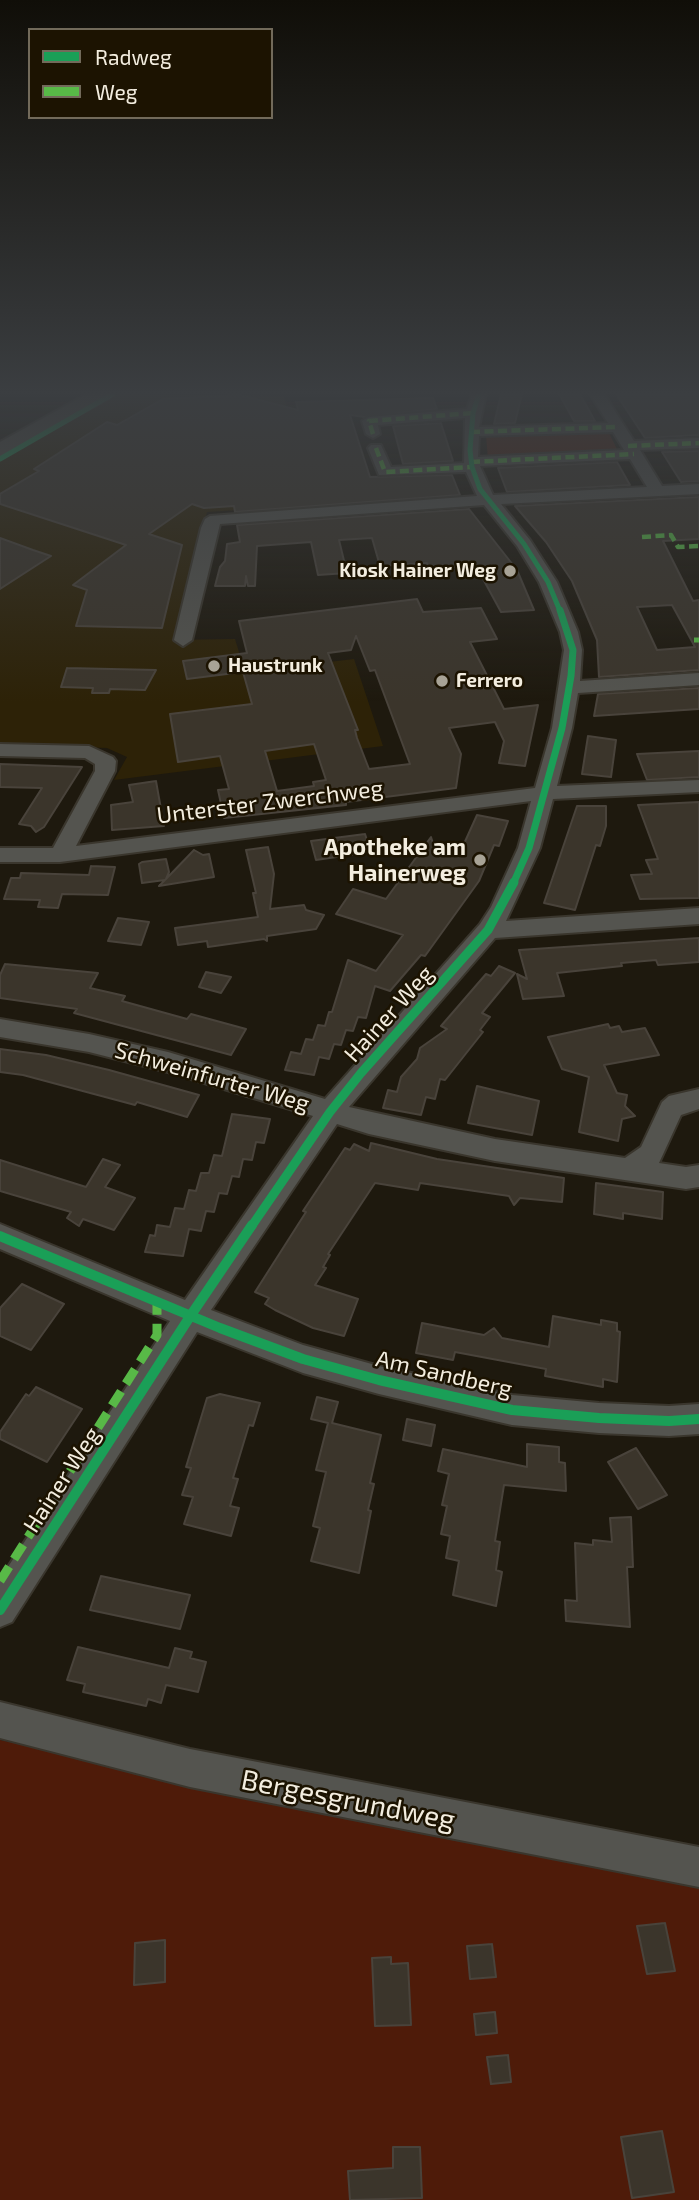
<!DOCTYPE html>
<html>
<head>
<meta charset="utf-8">
<style>
  body { margin:0 }
  #map { position:relative; width:699px; height:2200px; overflow:hidden; background:#1e190e; font-family:"Exo 2",sans-serif }
  canvas { display:block }
  .legend { position:absolute; left:28px; top:28px; width:245px; height:91px; box-sizing:border-box; background:#1c1301; border:2px solid #726a5a; margin:0; padding:9px 12px; list-style:none; font-size:21px; color:#f3eddf }
  .legend li { display:flex; align-items:center; gap:14px; height:35px }
  .legend b { width:35px; border:2px solid #726a5a }
</style>
</head>
<body>
<div id="map">
<canvas width="699" height="2200"></canvas>
<ul class="legend">
<li><b style="height:9px;background:#1a9f57"></b>Radweg</li>
<li><b style="height:9px;background:#58b947"></b>Weg</li>
</ul>
</div>
<script>
const g = document.querySelector('canvas').getContext('2d');
g.lineJoin = 'round';
function paint(path, color) {
  g.fillStyle = color;
  g.fill(path, 'evenodd');
}
function toPath(rows) {
  const path = new Path2D();
  for (const r of rows) {
    path.moveTo(r[0], r[1]);
    for (let i = 2; i < r.length; i += 2) path.lineTo(r[i], r[i + 1]);
  }
  return path;
}
function stroke(path, color, width, dash) {
  g.strokeStyle = color;
  g.lineWidth = width;
  g.lineCap = dash ? 'butt' : 'round';
  g.setLineDash(dash || []);
  g.stroke(path);
}
function drawText(font, color, halo, rows, align = 'center') {
  g.font = font + ' "Exo 2",sans-serif';
  g.lineWidth = 5;
  g.setLineDash([]);
  g.textBaseline = 'middle';
  g.strokeStyle = halo;
  g.fillStyle = color;
  for (const [text, x, y, turn = 0] of rows) {
    g.save();
    g.translate(x, y);
    g.rotate((+turn || 0) * Math.PI / 180);
    g.textAlign = isNaN(turn) ? turn : align;
    if (halo) g.strokeText(text, 0, 0);
    g.fillText(text, 0, 0);
    g.restore();
  }
}
const built = toPath([
  [118,394,284,396,295,441,255,509,207,512,175,640,235,639,245,672,354,659,383,746,114,780,127,757,107,748,0,744,0,461]
]);
const green = toPath([
  [608,431,618,451,488,459,486,436],
  [0,1740,699,1883,699,2200,0,2200]
]);
const building = toPath([
  [501,394,522,394,515,423,494,424,501,394],
  [559,394,580,394,595,421,574,421,559,394],
  [616,394,699,394,699,435,645,438,616,394],
  [240,395,298,410,296,402,433,398,437,409,364,417,350,415,370,477,452,475,460,495,235,512,234,506,204,508,192,504,149,534,182,545,162,628,76,626,87,590,73,585,126,545,0,504,0,494,39,471,34,469,107,422,117,425,163,399,240,395],
  [441,423,453,461,403,464,393,426,441,423],
  [699,451,699,481,681,482,662,452,699,451],
  [617,462,630,485,507,492,498,468,617,462],
  [699,497,699,539,663,541,693,601,699,600,699,670,599,677,597,640,572,581,546,542,515,506,699,497],
  [672,605,695,647,657,650,637,607,672,605],
  [469,509,517,570,534,610,501,612,476,566,429,568,427,563,380,566,372,538,339,540,347,573,318,575,311,542,257,546,255,586,248,586,246,576,245,586,215,586,220,567,225,561,227,544,240,542,237,525,469,509],
  [0,538,33,550,51,556,0,589,0,538],
  [417,599,423,612,481,608,497,639,470,642,504,709,538,705,525,766,499,763,504,741,495,722,449,728,461,754,456,788,346,802,346,805,224,818,218,790,229,789,220,756,178,762,170,714,252,704,243,672,187,679,183,661,247,653,239,621,417,599],
  [356,636,370,671,375,670,410,764,369,769,357,738,355,730,358,730,328,653,351,650,356,636],
  [314,744,326,780,313,782,314,786,277,791,265,751,314,744],
  [67,668,156,670,145,690,110,689,109,693,92,693,93,688,61,687,67,668],
  [699,688,699,709,594,716,598,694,699,688],
  [588,736,616,740,611,777,582,774,588,736],
  [699,751,699,777,647,780,637,754,699,751],
  [0,764,82,767,44,827,36,832,31,826,19,824,42,788,0,787,0,764],
  [156,781,164,826,112,830,111,805,133,802,129,785,156,781],
  [699,802,699,898,640,899,631,875,652,874,646,860,658,859,638,805,699,802],
  [577,806,606,806,606,826,600,846,596,845,575,910,544,903,577,806],
  [477,815,508,821,499,846,494,845,479,881,425,956,421,955,390,991,375,986,366,1018,358,1017,353,1031,346,1030,341,1045,334,1044,329,1059,319,1057,314,1075,285,1070,291,1052,301,1054,306,1039,313,1040,318,1025,325,1026,329,1012,332,1012,348,960,376,971,403,935,336,914,353,889,386,899,431,837,435,850,458,857,477,815],
  [365,834,371,852,316,860,311,841,365,834],
  [268,847,274,874,270,909,304,905,306,910,324,915,316,929,267,936,267,941,264,939,208,947,207,941,178,945,175,928,258,917,253,893,256,893,246,850,268,847],
  [194,850,203,855,209,854,214,877,159,886,165,880,142,883,139,864,142,862,166,859,169,872,166,879,194,850],
  [91,866,115,867,108,895,62,894,58,908,38,907,40,900,4,899,11,878,20,878,21,873,89,875,91,866],
  [118,918,149,922,141,945,108,941,118,918],
  [699,938,699,962,658,965,656,960,621,963,622,966,557,973,564,996,523,999,517,974,527,979,519,950,699,938],
  [5,964,98,973,90,988,125,996,122,1001,187,1019,191,1014,246,1029,231,1055,74,1013,77,1009,0,998,0,975,5,964],
  [499,966,515,973,482,1013,490,1017,480,1030,483,1032,445,1080,440,1079,435,1099,426,1097,421,1115,383,1108,388,1090,397,1092,401,1077,417,1059,420,1048,447,1029,441,1026,486,974,491,976,499,966],
  [206,972,231,977,221,993,199,987,206,972],
  [608,1024,610,1028,619,1026,622,1032,645,1028,659,1055,604,1065,617,1093,627,1095,625,1106,635,1116,622,1119,618,1141,579,1132,589,1077,562,1069,548,1037,608,1024],
  [0,1049,46,1055,109,1070,199,1095,187,1117,137,1102,135,1105,23,1075,0,1072,0,1049],
  [477,1086,539,1101,532,1135,468,1123,477,1086],
  [232,1114,270,1119,264,1143,256,1142,252,1160,243,1159,239,1177,232,1176,227,1194,219,1193,214,1212,206,1211,201,1231,189,1229,183,1256,145,1252,150,1235,155,1236,157,1225,170,1227,175,1208,184,1209,189,1190,196,1191,201,1173,209,1173,214,1155,222,1156,232,1114],
  [371,1143,437,1159,564,1178,562,1202,520,1198,514,1205,509,1196,420,1183,418,1190,375,1183,328,1254,330,1255,323,1267,326,1268,315,1285,358,1299,344,1336,313,1328,275,1310,265,1304,269,1298,255,1292,306,1212,303,1211,345,1148,350,1150,354,1144,369,1151,371,1143],
  [103,1159,120,1165,105,1187,135,1198,114,1230,83,1219,79,1226,67,1218,71,1212,0,1191,0,1160,86,1187,103,1159],
  [596,1183,663,1192,662,1219,623,1213,623,1219,594,1214,596,1183],
  [22,1284,64,1304,31,1350,0,1336,0,1308,22,1284],
  [553,1316,601,1325,601,1320,617,1323,617,1331,620,1332,617,1382,603,1379,603,1387,545,1376,546,1369,455,1352,453,1360,416,1353,422,1323,484,1335,494,1328,502,1338,549,1347,553,1316],
  [36,1387,82,1409,47,1462,0,1439,0,1432,26,1394,29,1396,36,1387],
  [220,1394,260,1403,253,1426,249,1425,233,1478,238,1479,230,1506,239,1508,231,1536,184,1524,193,1497,182,1495,191,1468,186,1467,207,1398,220,1394],
  [317,1397,338,1402,332,1423,381,1435,370,1483,374,1484,368,1510,371,1511,359,1573,311,1561,320,1528,313,1526,326,1472,316,1470,328,1423,311,1419,317,1397],
  [407,1419,435,1425,431,1446,403,1440,407,1419],
  [527,1444,559,1447,559,1462,565,1463,566,1491,504,1485,495,1541,500,1542,496,1570,502,1572,496,1606,453,1595,459,1561,446,1558,450,1536,441,1534,447,1506,442,1505,449,1474,438,1471,443,1449,527,1467,527,1444],
  [636,1448,667,1495,638,1509,608,1462,636,1448],
  [631,1517,633,1567,627,1567,630,1627,566,1621,565,1600,577,1601,575,1543,593,1545,593,1540,612,1542,610,1518,631,1517],
  [101,1576,190,1595,180,1629,90,1610,101,1576],
  [78,1647,169,1668,175,1648,192,1652,190,1658,206,1662,198,1692,166,1685,161,1703,148,1699,146,1706,83,1692,85,1684,67,1680,78,1647],
  [665,1923,675,1971,647,1974,637,1926,665,1923],
  [165,1940,165,1982,134,1985,135,1943,165,1940],
  [492,1944,496,1977,470,1979,467,1946,492,1944],
  [391,1957,391,1964,408,1963,411,2025,375,2026,372,1958,391,1957],
  [495,2012,497,2033,476,2035,474,2014,495,2012],
  [508,2055,511,2082,491,2084,487,2057,508,2055],
  [662,2131,674,2192,632,2198,621,2137,662,2131],
  [393,2147,420,2147,422,2198,350,2200,348,2171,393,2168,393,2147]
]);
const street = toPath([
  [472,394,486,394,479,427,608,423,590,394,604,394,634,441,699,438,699,448,640,450,662,486,699,484,699,494,501,504,530,540,557,582,578,632,582,650,580,681,699,673,699,685,578,693,572,728,557,786,699,780,699,792,553,799,540,848,506,921,699,908,699,924,495,938,349,1107,495,1139,625,1158,641,1147,662,1102,669,1096,699,1089,699,1109,681,1115,659,1163,686,1167,699,1165,699,1187,686,1189,495,1161,369,1134,337,1124,211,1310,303,1345,379,1366,512,1395,599,1403,669,1406,699,1404,699,1434,669,1436,599,1433,512,1425,379,1394,303,1373,197,1332,12,1622,0,1627,0,1579,170,1321,0,1249,0,1224,185,1300,313,1116,168,1072,89,1052,0,1037,0,1019,89,1034,168,1052,325,1099,480,924,491,907,518,848,531,801,60,862,0,862,0,848,53,848,95,771,95,764,85,758,0,756,0,744,89,746,113,757,116,761,115,771,76,846,535,788,552,728,564,650,560,632,539,582,517,546,484,505,220,524,192,640,183,646,174,640,201,528,205,519,210,516,477,496,466,472,379,475,368,448,371,445,381,445,391,467,464,463,465,418,378,425,380,434,373,438,366,434,362,421,369,417,467,409,472,394],
  [613,432,624,450,478,457,479,436,613,432],
  [630,459,647,487,493,495,480,466,630,459],
  [0,1702,190,1749,699,1847,699,1887,190,1787,0,1738,0,1702]
]);
const primary = toPath([
  [87,394,112,394,109,398,0,458,0,442,87,394]
]);
const quietFar2 = toPath([
  [471,432,615,427],
  [373,434,369,421,473,413],
  [628,446,699,443],
  [376,448,385,472,472,467],
  [471,462,634,454],
  [642,537,671,535,678,547,699,546]
]);
const quietFar1 = toPath([
  [694,640,699,640]
]);
const quiet = toPath([
  [0,1581,157,1335,157,1299]
]);
const cyclewayFar3 = toPath([
  [479,394,473,413,470,450,472,467,480,489,524,544,548,582,560,611],
  [0,459,113,394]
]);
const cyclewayFar2 = toPath([
  [513,884,529,848,562,728,571,676,573,650,560,610]
]);
const cyclewayFar1 = toPath([
  [251,1227,330,1112,361,1073,488,930,514,882]
]);
const cycleway = toPath([
  [0,1236,220,1328,303,1359,379,1380,512,1410,599,1418,669,1421,699,1419],
  [0,1610,191,1315,252,1225]
]);
const markers = [
  [510,571,7,"#a8a396"],
  [214,666,7,"#a8a396"],
  [442,681,7,"#a8a396"],
  [480,860,7,"#a8a396"]
];
const farPoinames = [
  ["Kiosk Hainer Weg",496,571,"right"],
  ["Haustrunk",228,666],
  ["Ferrero",456,681]
];
const streetNames = [
  ["Unterster Zwerchweg",270,802,-7],
  ["Hainer Weg",389,1014,-48],
  ["Schweinfurter Weg",212,1077,16],
  ["Am Sandberg",444,1374,13],
  ["Hainer Weg",62,1480,-57]
];
const poiNames = [
  ["Apotheke am",466,847],
  ["Hainerweg",466,873]
];
const nearStreetnames = [
  ["Bergesgrundweg",348,1800,11]
];
paint(built, '#2d2207');
paint(green, '#4e1b09');
paint(building, '#3b352b');
stroke(building, '#49433b', 2);
stroke(street, '#3a362d', 4);
stroke(primary, '#3a362d', 4);
paint(street, '#54544f');
paint(primary, '#55544c');
stroke(quietFar2, '#58b947', 4.5, [9, 4.5]);
stroke(quietFar1, '#58b947', 5, [10, 5]);
stroke(quiet, '#58b947', 9, [17, 9]);
stroke(cyclewayFar3, '#1a9f57', 5);
stroke(cyclewayFar2, '#1a9f57', 7);
stroke(cyclewayFar1, '#1a9f57', 9);
stroke(cycleway, '#1a9f57', 10);
const sky = g.createLinearGradient(0, 0, 0, 702);
sky.addColorStop(0, '#100e08');
sky.addColorStop(0.56, '#3b3e41');
sky.addColorStop(1, '#3b3e4100');
g.fillStyle = sky;
g.fillRect(0, 0, 699, 702);
for (const [x, y, r, color] of markers) {
  const dot = new Path2D();
  dot.arc(x, y, r, 0, 2 * Math.PI);
  g.fillStyle = color;
  g.fill(dot);
  stroke(dot, '#1c1301', 2.5);
}
drawText('bold 19px', '#f3eddf', '#1c1301', farPoinames, 'left');
drawText('23px', '#f3eddf', '#1c1301', streetNames);
drawText('bold 23px', '#f3eddf', '#1c1301', poiNames, 'right');
drawText('28px', '#f3eddf', '#1c1301', nearStreetnames);
</script>
</body>
</html>
